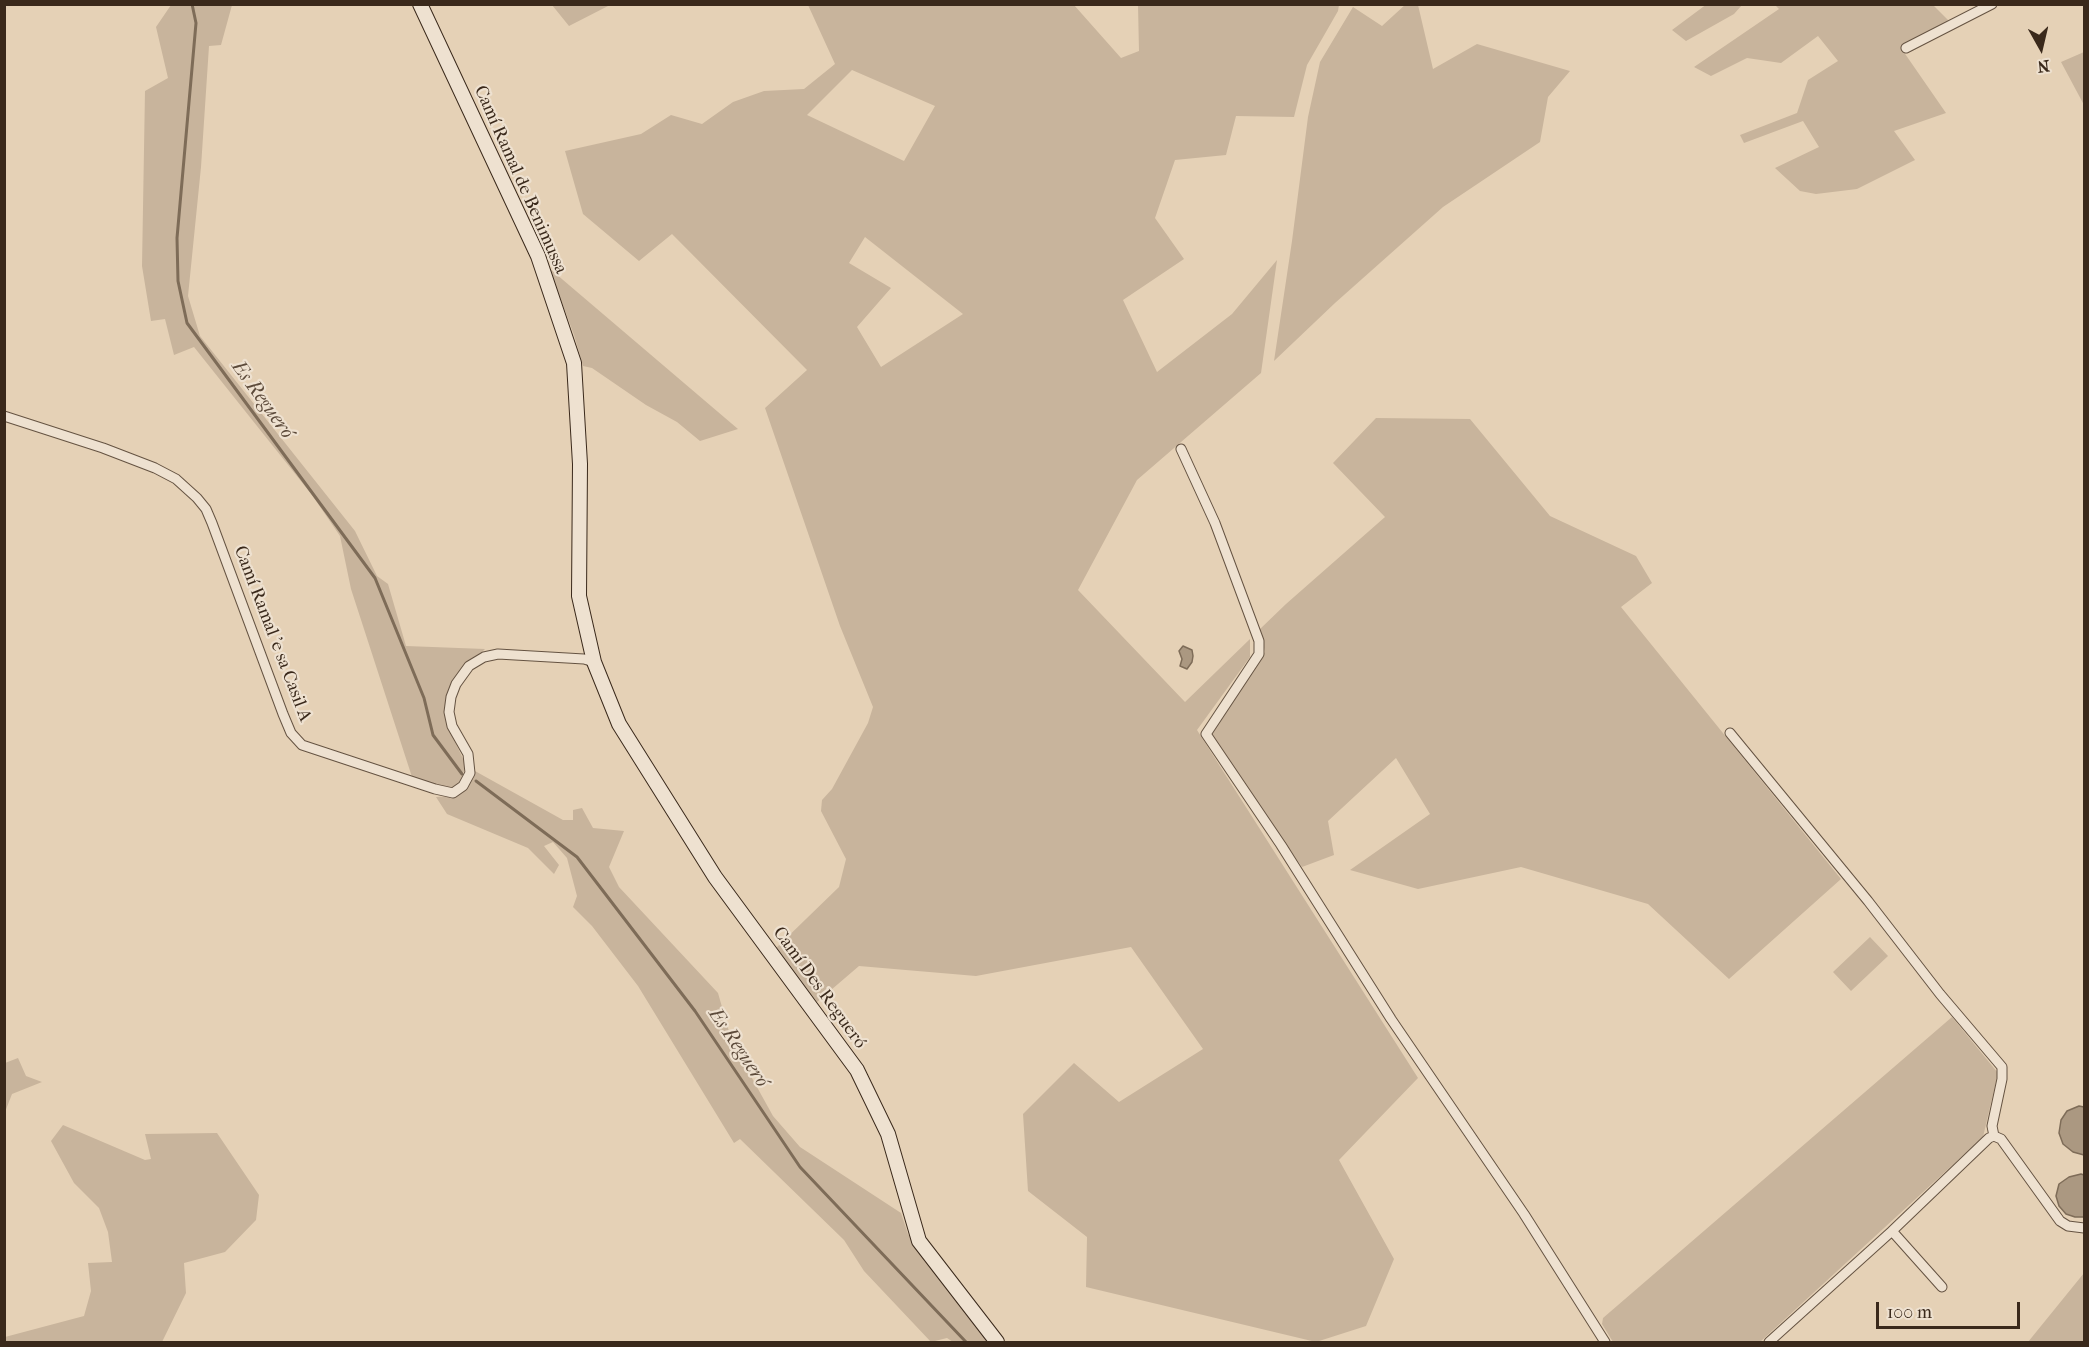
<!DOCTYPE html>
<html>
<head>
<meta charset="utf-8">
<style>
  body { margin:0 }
  #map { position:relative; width:2089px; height:1347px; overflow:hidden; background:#e5d1b6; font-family:"IM FELL French Canon",serif }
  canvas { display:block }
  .frame { position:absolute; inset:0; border:6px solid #3a291b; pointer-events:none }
  .north { position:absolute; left:2011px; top:18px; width:60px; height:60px; -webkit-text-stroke:4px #eee1d0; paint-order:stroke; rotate:172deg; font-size:16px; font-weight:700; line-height:24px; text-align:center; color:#3a291b }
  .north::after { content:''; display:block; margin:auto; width:21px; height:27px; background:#3a291b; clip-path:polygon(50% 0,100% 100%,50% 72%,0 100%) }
  .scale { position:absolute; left:1876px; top:1302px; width:144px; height:27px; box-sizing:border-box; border:3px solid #3a291b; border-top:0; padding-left:8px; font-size:18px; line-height:21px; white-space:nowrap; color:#3a291b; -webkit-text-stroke:4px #eee1d0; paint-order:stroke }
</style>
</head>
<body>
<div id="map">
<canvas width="2089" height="1347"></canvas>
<div class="frame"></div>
<div class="north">N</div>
<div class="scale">100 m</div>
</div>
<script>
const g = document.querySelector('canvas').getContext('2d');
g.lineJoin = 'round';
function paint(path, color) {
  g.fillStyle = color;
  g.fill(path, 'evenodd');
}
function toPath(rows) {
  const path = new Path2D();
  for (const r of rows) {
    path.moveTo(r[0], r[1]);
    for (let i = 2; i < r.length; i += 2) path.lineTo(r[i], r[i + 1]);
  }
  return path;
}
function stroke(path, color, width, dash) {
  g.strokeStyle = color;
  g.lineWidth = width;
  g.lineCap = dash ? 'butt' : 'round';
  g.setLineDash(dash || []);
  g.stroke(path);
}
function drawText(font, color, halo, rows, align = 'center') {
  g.font = font + ' "IM FELL French Canon",serif';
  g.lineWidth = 4.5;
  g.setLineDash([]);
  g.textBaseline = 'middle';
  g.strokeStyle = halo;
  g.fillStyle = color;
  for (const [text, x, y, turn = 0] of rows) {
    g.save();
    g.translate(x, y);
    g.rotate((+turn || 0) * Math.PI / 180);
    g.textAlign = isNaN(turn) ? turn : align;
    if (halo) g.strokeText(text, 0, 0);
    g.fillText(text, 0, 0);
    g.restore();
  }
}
const green = toPath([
  [1406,4,1418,5,1433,69,1477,44,1570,71,1548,97,1540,142,1443,207,1335,303,1274,361,1292,241,1308,117,1320,62,1353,7,1382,26],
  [1707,4,1742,5,1734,14,1686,41,1672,30],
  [171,5,232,5,221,45,209,46,201,167,188,296,200,336,355,531,377,576,388,584,406,646,485,649,456,678,449,691,444,709,446,723,466,765,460,783,453,788,436,787,412,777,351,589,340,536,312,495,194,347,174,355,165,319,151,321,142,266,145,91,168,78,156,27],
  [552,5,610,5,569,26],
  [808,5,1074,5,1121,58,1139,51,1138,5,1339,5,1338,11,1307,65,1294,117,1236,116,1226,155,1175,160,1155,218,1184,259,1123,300,1157,372,1232,314,1277,260,1261,373,1137,480,1078,590,1185,702,1250,639,1250,657,1197,730,1418,1078,1339,1160,1394,1259,1366,1326,1316,1342,1086,1287,1087,1237,1028,1191,1023,1114,1074,1063,1119,1102,1203,1049,1131,947,976,976,859,966,817,1002,774,950,839,887,846,859,821,811,822,800,832,789,868,723,873,707,840,626,765,408,807,370,672,234,639,261,583,214,565,151,641,134,671,115,702,124,733,102,764,91,804,89,835,64],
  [852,70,935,106,904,161,807,115],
  [865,237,963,314,881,367,857,327,891,288,849,263],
  [1775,5,1933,5,1951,23,1901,48,1946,113,1894,131,1915,160,1857,189,1816,194,1800,191,1775,168,1819,147,1803,121,1744,143,1740,135,1797,113,1808,80,1838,61,1818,36,1781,63,1747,58,1711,76,1694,67,1779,9],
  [2084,52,2084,105,2061,62],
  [549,268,738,429,700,441,677,422,646,405,592,368,583,366,574,335],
  [1376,418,1470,419,1550,516,1636,556,1652,583,1621,607,1841,879,1729,979,1648,904,1521,867,1418,889,1350,870,1430,814,1396,758,1328,821,1334,855,1302,867,1213,742,1212,728,1265,652,1260,629,1286,604,1385,517,1333,463],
  [475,771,563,820,573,820,573,810,582,808,593,828,624,831,609,867,619,887,718,993,732,1042,773,1116,800,1147,901,1213,908,1234,989,1342,953,1342,947,1338,931,1342,864,1271,844,1240,740,1139,734,1143,638,986,592,926,573,907,577,896,567,858,553,842,544,846,559,865,554,874,528,848,447,814,436,797,455,796,465,787],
  [1870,937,1888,956,1851,991,1833,972],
  [1952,1017,1998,1073,1983,1137,1760,1342,1613,1342,1602,1324,1603,1318],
  [18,1058,26,1076,42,1082,12,1094,5,1112,5,1063],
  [63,1125,145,1160,151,1159,145,1134,217,1133,259,1195,256,1220,225,1252,184,1263,186,1293,162,1342,5,1342,5,1337,84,1316,91,1291,88,1263,112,1262,108,1232,99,1208,74,1183,51,1141],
  [2084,1273,2084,1342,2028,1342]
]);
const water = toPath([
  [1183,646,1192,650,1193,656,1192,662,1187,669,1180,666,1182,659,1179,651,1183,646],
  [2079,1106,2084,1107,2084,1155,2073,1152,2063,1144,2059,1133,2061,1120,2067,1111,2079,1106],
  [2081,1174,2084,1175,2084,1217,2075,1217,2066,1214,2059,1206,2056,1196,2059,1184,2069,1177,2081,1174]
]);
const stream = toPath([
  [192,4,196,23,177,238,178,281,187,323,375,578,424,698,433,735,462,774],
  [476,781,577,857,695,1011,800,1167,966,1342]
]);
const street = toPath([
  [1906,48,1992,4],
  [4,416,103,448,155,468,176,479,197,498,206,509,212,523,283,714,291,733,302,745,435,789,453,793,463,786,470,773,468,754,452,726,449,712,451,697,456,684,469,666,484,657,498,654,584,659,594,662],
  [1181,449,1215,523,1259,641,1259,654,1206,734,1281,845,1391,1019,1524,1214,1605,1342],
  [1730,733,1868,901,1940,994,2002,1067,2002,1079,1992,1126,1994,1136],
  [1892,1231,1942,1287],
  [1769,1342,1892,1231,1989,1138,1994,1136,2001,1139,2060,1221,2068,1226,2084,1228]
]);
const secondary = toPath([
  [420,4,538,256,574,363,580,464,579,596,594,662,619,724,715,877,857,1070,888,1134,919,1241,997,1342]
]);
const streetNames = [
  ["Camí Ramal de Benimussa",520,180,66],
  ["Camí Ramal 'e sa Casil A",272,634,69],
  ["Camí Des Regueró",819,988,54]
];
const waterNames = [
  ["Es Regueró",262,400,54],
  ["Es Regueró",738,1048,56]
];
paint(green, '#c8b49c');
paint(water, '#ab9881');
stroke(water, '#7e6c58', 1.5);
stroke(stream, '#7e6c58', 3);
stroke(street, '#655342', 11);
stroke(secondary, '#3a291b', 16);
stroke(street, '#eee1d0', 9);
stroke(secondary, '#eee1d0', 14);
drawText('18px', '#3a291b', '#eee1d0', streetNames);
drawText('italic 20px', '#5c4a3a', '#eee1d0', waterNames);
</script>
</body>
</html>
